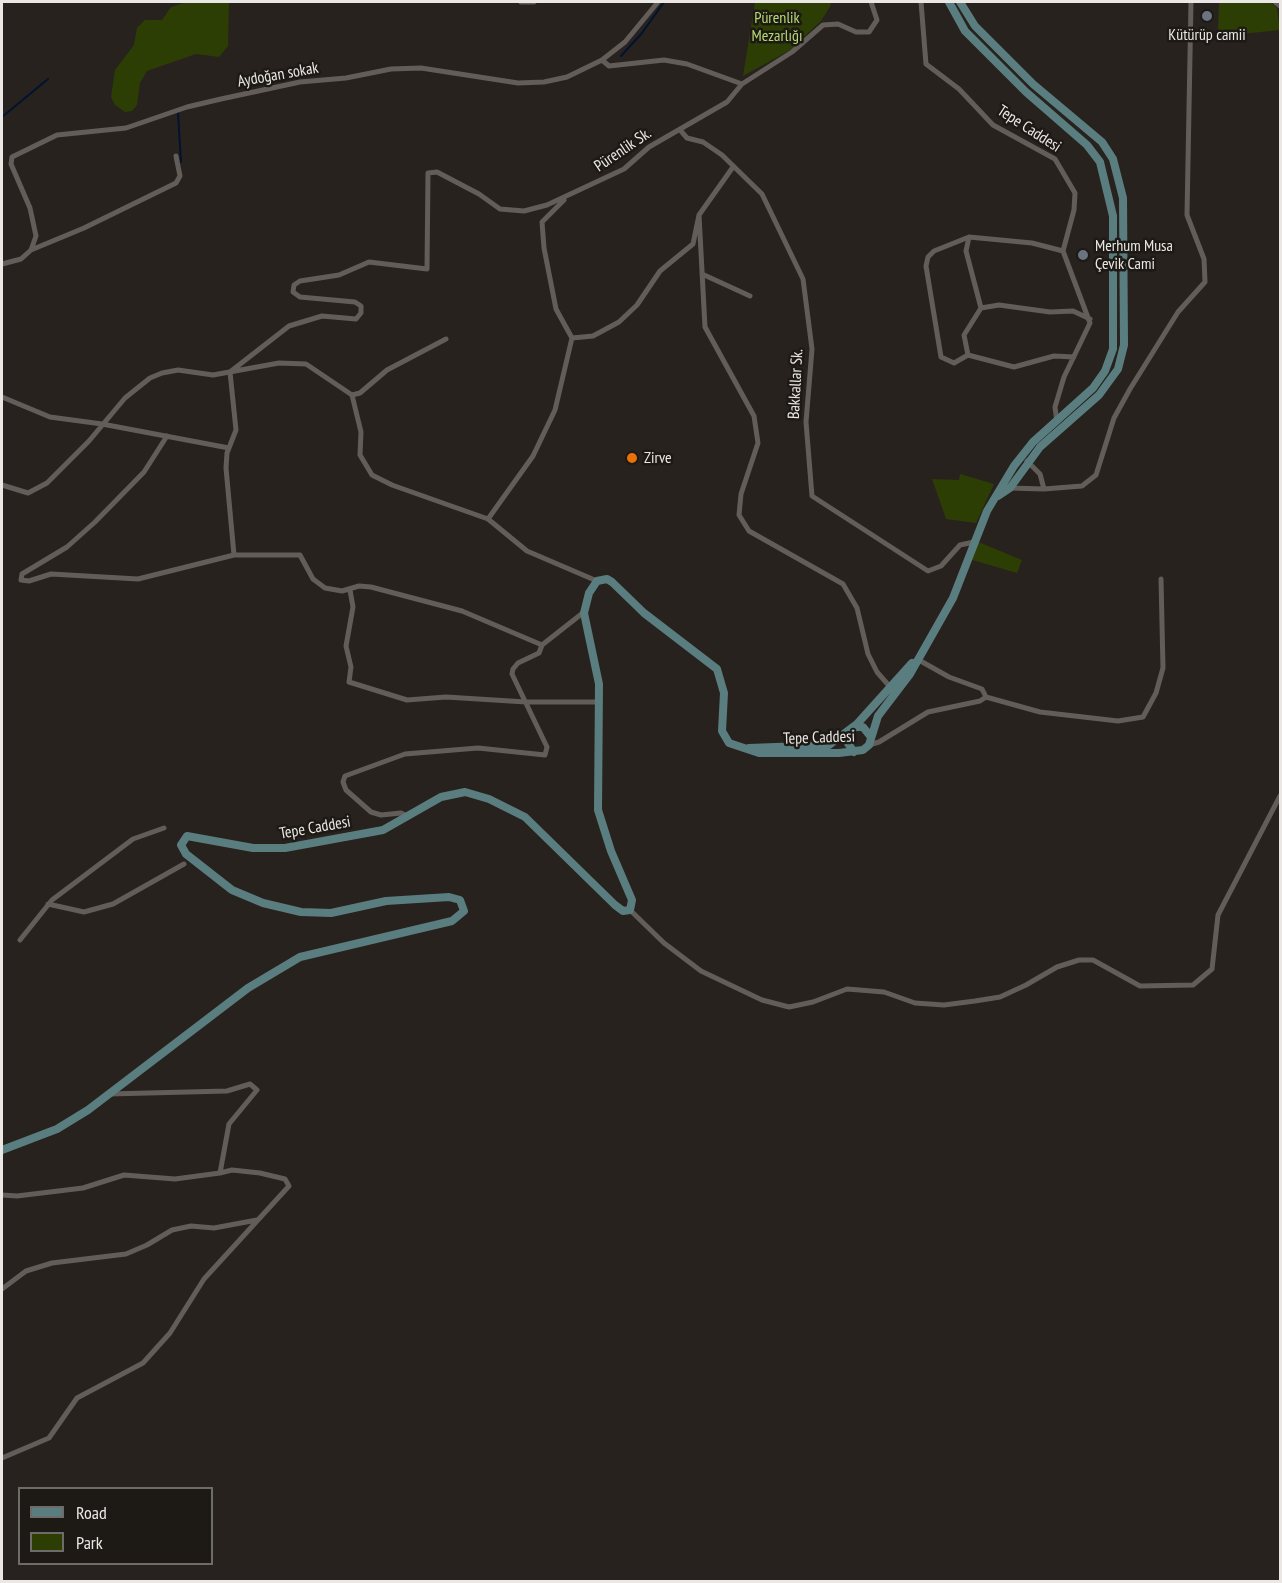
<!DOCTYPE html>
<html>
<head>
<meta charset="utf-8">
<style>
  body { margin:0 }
  #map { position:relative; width:1282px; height:1583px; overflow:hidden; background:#27221e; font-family:"PT Sans Narrow",sans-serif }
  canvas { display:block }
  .frame { position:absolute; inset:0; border:3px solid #eae7e4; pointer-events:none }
  .legend { position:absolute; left:18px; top:1487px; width:195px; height:78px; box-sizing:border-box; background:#1d1915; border:2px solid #6f6b68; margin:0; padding:8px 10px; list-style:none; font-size:18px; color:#eae7e4 }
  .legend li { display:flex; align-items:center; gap:12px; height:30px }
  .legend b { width:30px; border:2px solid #6f6b68 }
</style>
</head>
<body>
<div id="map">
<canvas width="1282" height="1583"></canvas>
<div class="frame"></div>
<ul class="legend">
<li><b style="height:8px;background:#5a7e7f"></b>Road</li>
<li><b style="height:16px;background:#2d3e04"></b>Park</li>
</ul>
</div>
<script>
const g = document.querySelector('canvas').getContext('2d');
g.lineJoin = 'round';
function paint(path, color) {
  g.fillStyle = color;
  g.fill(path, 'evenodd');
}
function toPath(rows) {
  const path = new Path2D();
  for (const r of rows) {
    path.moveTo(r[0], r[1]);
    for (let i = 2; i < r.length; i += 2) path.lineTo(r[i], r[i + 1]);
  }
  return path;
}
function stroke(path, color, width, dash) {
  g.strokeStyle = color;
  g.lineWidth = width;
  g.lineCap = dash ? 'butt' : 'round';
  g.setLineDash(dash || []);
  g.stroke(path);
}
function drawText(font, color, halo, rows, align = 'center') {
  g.font = font + ' "PT Sans Narrow",sans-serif';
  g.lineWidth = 5;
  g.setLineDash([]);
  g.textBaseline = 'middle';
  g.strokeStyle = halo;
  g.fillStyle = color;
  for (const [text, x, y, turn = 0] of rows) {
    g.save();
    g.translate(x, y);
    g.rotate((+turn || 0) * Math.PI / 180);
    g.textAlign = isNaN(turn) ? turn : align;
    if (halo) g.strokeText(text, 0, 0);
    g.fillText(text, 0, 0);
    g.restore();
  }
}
const green = toPath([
  [187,2,229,2,228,46,219,57,196,54,147,71,140,83,137,105,132,111,125,112,115,105,111,97,115,70,134,45,137,28,145,20,162,20,171,7],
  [755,2,830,2,831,5,821,21,790,50,743,76],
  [1219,2,1270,2,1277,8,1280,30,1222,36,1222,33,1218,33],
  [960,474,994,484,976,523,946,519,932,479,959,480],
  [976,541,1022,560,1017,573,969,559]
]);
const stream = toPath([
  [621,56,642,33,664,2],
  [178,113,181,162],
  [2,117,48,79]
]);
const street = toPath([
  [521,2,534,2],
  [921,2,926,64,959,89,993,125,1055,159,1075,193,1074,210,1063,251,1090,323,1064,377,1055,407,1057,422],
  [1275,2,1280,6],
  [602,60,609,66,664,60,687,64,742,84],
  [681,131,687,138,703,142,722,155,762,194,803,279,812,349,806,422,812,496,928,571,941,566,960,545,974,542],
  [699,215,705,327,754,416,758,443,741,494,739,515,749,531,843,584,857,608,868,654,877,672,891,688],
  [31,250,84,228,176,183,180,176,176,156],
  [1063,251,1032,243,969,237,934,251,928,257,926,266,941,357,954,363,968,355,1014,367,1054,356,1074,357],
  [2,264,21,259,31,250,36,236,30,208,11,164,12,157,57,135,126,128,187,107,221,99,300,82,346,78,391,69,421,68,518,83,544,82,567,77,602,60,625,42,658,2],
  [702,274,750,296],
  [981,308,999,305,1050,312,1073,311,1090,319],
  [572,338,593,336,619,322,637,305,660,271,693,244,699,215,733,167],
  [968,355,964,335,981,308,966,251,969,237],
  [352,395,360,393,387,370,446,339],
  [2,397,50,417,102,424,229,448],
  [167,436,144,472,95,522,67,547,22,574,21,580,29,581,51,574,138,579,234,555,300,555,313,579,325,588,342,591,359,586,371,587,462,611,542,645],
  [1027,461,1040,474,1044,489],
  [2,485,28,493,47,483,89,441,125,398,150,378,162,373,178,370,213,375,279,363,306,364,352,395,361,432,360,455,372,475,392,485,488,519,527,551,597,581],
  [1009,488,1044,489,1082,486,1096,475,1114,418,1130,389,1178,312,1205,282,1204,259,1187,215,1191,2],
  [488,519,533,456,555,410,572,338,556,309,544,248,542,222,564,200],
  [234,555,226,468,227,453,236,430,230,372,289,326,322,316,356,319,361,313,361,306,355,302,300,297,293,292,294,285,300,281,339,275,369,262,427,269,428,173,437,172,479,194,500,209,524,211,547,205,624,169,649,147,727,102,742,84,792,52,823,25,838,24,856,32,869,32,877,20,871,2],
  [350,590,353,607,346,646,351,667,349,682,407,700,446,697,526,702,599,702],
  [986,697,1040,712,1118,721,1143,717,1156,693,1163,668,1161,579],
  [869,745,879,742,928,712,980,701,986,697,982,689,949,677,917,659],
  [409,817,401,813,381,815,371,812,346,790,343,782,345,776,405,754,478,748,545,755,547,747,512,674,513,669,518,663,539,653,542,645,584,612],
  [48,904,84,912,113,904,184,864],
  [630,910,664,943,701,971,762,1000,789,1007,813,1002,847,989,884,992,915,1003,944,1005,975,1001,1000,997,1026,985,1057,967,1079,960,1093,960,1140,986,1193,985,1212,969,1218,915,1280,796],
  [20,940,52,900,133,839,164,828],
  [2,1195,17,1196,83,1188,124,1175,175,1179,220,1173,229,1124,257,1090,250,1084,227,1091,109,1094],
  [2,1289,26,1271,52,1263,126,1254,147,1245,172,1230,191,1226,214,1228,257,1220],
  [2,1458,49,1438,77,1398,143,1363,170,1333,204,1279,289,1186,285,1179,260,1173,232,1170,220,1173]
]);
const secondary = toPath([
  [960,2,975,26,1033,84,1102,142,1113,159,1123,198,1124,345,1118,369,1099,395,1040,447,1010,488,998,496],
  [749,748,829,745,857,724,912,663],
  [854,752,847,742,849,731,856,727,863,727,871,737],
  [2,1150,57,1129,88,1110,248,988,300,957,452,921,464,911,460,900,449,897,386,901,331,913,301,912,263,903,232,890,186,854,181,845,187,836,253,848,285,848,383,830,441,797,465,792,489,799,525,817,615,905,623,911,630,910,632,900,611,851,598,810,599,684,584,613,589,593,597,581,607,579,612,582,644,613,717,669,724,693,722,731,729,743,759,753,839,753,863,750,869,745,878,716,910,674,953,598,987,511,1014,466,1033,442,1093,388,1105,371,1113,349,1113,216,1100,162,1087,145,1026,92,965,31,949,2]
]);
const markers = [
  [1207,16,6,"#6b7280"],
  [1083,255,6,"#6b7280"],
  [632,458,6,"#e8710a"]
];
const parkNames = [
  ["Pürenlik",777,18],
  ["Mezarlığı",777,36]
];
const poiNames = [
  ["Kütürüp camii",1207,35,"center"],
  ["Merhum Musa",1095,246],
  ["Çevik Cami",1095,264],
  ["Zirve",644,458]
];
const streetNames = [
  ["Aydoğan sokak",278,75,-10],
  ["Tepe Caddesi",1029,129,33],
  ["Pürenlik Sk.",623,150,-34],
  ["Bakkallar Sk.",796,384,-87],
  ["Tepe Caddesi",819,738,-2],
  ["Tepe Caddesi",315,828,-10]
];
paint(green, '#2d3e04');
stroke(stream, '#00132f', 2);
stroke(street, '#625d58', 5);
stroke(secondary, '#5a7e7f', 8);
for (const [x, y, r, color] of markers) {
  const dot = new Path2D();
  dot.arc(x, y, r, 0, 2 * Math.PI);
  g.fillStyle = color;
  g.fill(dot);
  stroke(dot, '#1d1915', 2);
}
drawText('16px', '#b5da72', '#1d1915', parkNames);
drawText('16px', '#eae7e4', '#1d1915', poiNames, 'left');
drawText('16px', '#eae7e4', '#1d1915', streetNames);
</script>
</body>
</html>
